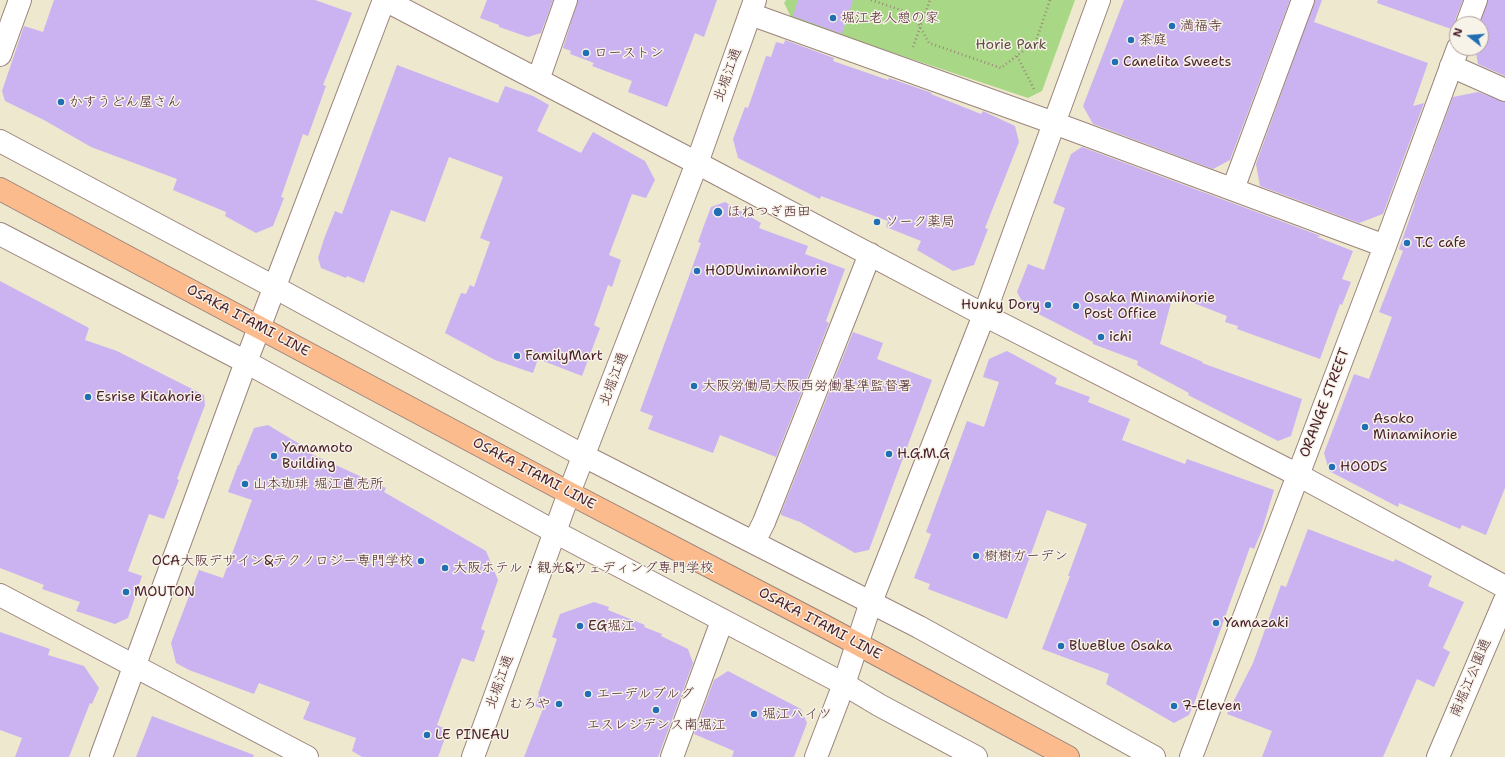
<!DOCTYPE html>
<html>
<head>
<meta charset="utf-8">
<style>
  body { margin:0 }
  #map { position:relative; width:1505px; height:757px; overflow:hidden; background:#eee8ce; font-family:"Shantell Sans",sans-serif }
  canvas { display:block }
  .north { position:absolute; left:1449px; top:16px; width:40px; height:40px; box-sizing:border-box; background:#f7f3e8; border:1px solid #b29e9c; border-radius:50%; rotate:287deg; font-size:11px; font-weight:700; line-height:16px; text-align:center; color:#4a1f2b }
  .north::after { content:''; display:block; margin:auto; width:14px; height:18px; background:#1f6fb2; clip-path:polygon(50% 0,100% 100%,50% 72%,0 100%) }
</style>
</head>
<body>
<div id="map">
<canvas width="1505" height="757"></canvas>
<div class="north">N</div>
</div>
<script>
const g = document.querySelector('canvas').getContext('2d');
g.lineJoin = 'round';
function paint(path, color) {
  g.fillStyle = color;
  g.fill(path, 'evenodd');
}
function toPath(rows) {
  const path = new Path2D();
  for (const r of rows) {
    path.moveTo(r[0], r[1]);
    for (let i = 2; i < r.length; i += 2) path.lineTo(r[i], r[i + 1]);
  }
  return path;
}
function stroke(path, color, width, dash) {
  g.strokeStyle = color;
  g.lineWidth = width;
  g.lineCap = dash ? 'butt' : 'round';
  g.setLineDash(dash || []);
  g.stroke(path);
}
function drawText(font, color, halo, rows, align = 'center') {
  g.font = font + ' "Shantell Sans","Klee One",sans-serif';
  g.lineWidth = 3;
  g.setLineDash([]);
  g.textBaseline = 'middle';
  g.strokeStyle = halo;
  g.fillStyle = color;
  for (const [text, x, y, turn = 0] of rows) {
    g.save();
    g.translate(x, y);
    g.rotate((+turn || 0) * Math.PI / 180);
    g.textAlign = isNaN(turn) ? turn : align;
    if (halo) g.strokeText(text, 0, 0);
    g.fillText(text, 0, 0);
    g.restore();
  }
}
const green = toPath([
  [786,0,1075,0,1042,91,1028,98,792,19,784,3]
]);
const building = toPath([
  [54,0,315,0,352,13,323,85,326,86,308,136,303,134,281,197,284,198,273,226,256,233,225,216,226,212,173,190,177,179,91,147,44,120,5,101,2,91,24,26,43,32],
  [487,0,553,0,541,33,528,37,499,27,499,25,480,18],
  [578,0,717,0,704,37,695,33,667,107,628,92,632,81,592,66,594,63,570,54,571,51,563,48],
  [798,0,853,0,842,34,793,16],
  [1124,0,1290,0,1230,160,1213,169,1093,124,1083,106],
  [1315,0,1322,0,1314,22,1428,63,1413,106,1424,103,1383,214,1359,223,1260,186,1256,164],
  [1378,0,1463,0,1455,20,1455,26,1457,31,1377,3],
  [1488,0,1505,0,1505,76,1478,64,1475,48,1481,48,1480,24],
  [785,40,834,58,833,61,888,80,889,78,932,93,931,94,981,114,983,111,1015,126,1019,142,985,228,988,229,974,265,953,271,917,250,921,241,886,227,888,221,821,196,820,199,738,158,733,139,745,107,748,108,766,56,771,57,776,42,784,44],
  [397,65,498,103,505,86,533,96,549,105,537,131,581,153,593,132,645,161,655,180,646,198,632,194,609,255,621,260,612,287,608,285,594,325,600,328,582,376,538,359,533,373,495,360,445,333,461,293,466,294,470,285,474,287,490,242,480,238,503,177,449,157,425,222,391,210,364,283,347,276,346,278,321,268,318,258,324,239,335,211,342,214],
  [1478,92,1505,102,1505,488,1486,535,1462,525,1460,529,1399,503,1398,507,1329,471,1324,453,1354,374,1369,379,1392,317,1379,312,1403,251,1399,249,1415,203,1414,204,1453,97],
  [1082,147,1321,236,1317,237,1353,251,1342,279,1351,282,1342,305,1340,304,1320,359,1237,329,1238,326,1225,322,1227,316,1173,295,1160,344,1203,362,1202,363,1302,399,1291,436,1278,441,1188,395,1189,393,1137,365,1138,361,1093,344,1093,342,1025,307,1017,292,1028,264,1044,270,1065,208,1053,203,1071,154],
  [725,202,761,223,759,228,808,246,805,254,845,269,826,321,829,323,776,457,720,435,713,453,648,429,653,416,640,411,701,243,698,242,706,220,711,207],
  [0,281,89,328,85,340,117,351,204,395,205,405,177,479,179,480,164,519,149,514,128,571,142,576,128,618,115,624,76,611,80,602,42,589,44,585,0,568],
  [853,332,883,343,877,359,932,380,869,550,855,553,800,522,781,515,781,513],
  [1007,351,1057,378,1055,384,1090,397,1088,402,1130,419,1122,440,1185,464,1187,459,1274,490,1262,530,1254,549,1250,547,1195,701,1189,715,1174,723,1106,684,1109,674,1042,649,1070,576,1068,576,1087,524,1047,510,1007,619,928,589,930,584,914,578,931,534,926,532,967,421,984,427,999,382,983,377,989,359],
  [268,425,308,449,307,452,386,488,384,492,486,551,498,580,481,629,485,631,474,662,462,658,437,725,448,730,438,757,362,757,352,751,356,738,303,719,310,702,259,683,254,694,189,670,176,663,171,643,199,570,223,578,252,500,228,492,238,465,239,465,254,428],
  [1308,529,1394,562,1395,559,1432,576,1428,586,1464,602,1443,648,1450,652,1434,687,1417,679,1383,757,1262,757,1272,731,1227,714,1253,663,1281,585,1286,587],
  [594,602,609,607,608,610,645,625,644,627,662,634,661,636,688,649,693,663,658,757,524,757,543,709,535,706,539,694,538,694,557,639,552,637,560,614],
  [0,632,50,649,48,655,84,666,99,688,92,704,90,703,69,757,15,757,22,738,0,730],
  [728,671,801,709,807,723,794,757,732,757,734,751,694,734,714,680],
  [152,716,254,755,253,757,136,757]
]);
const path = toPath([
  [871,0,913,14,929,43,1001,68,1036,41,1050,0],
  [913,47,930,0],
  [1017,56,1034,89]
]);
const minor = toPath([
  [385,0,697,163,984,315,1298,475,1505,587],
  [750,14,1054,123],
  [0,55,20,0],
  [1451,66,1505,90],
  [538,80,566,0],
  [0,141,276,288,584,456,919,627,1154,757],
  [1233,189,1303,0],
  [0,234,246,362,555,532,844,684,879,705,976,757],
  [754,542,764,522,870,254],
  [0,595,307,757],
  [672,757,722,621]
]);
const tertiary = toPath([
  [1467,24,1476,0],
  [1054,123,1385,246],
  [101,757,246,362,384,0],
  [473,757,569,493,697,163,755,0],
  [816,757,844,684,871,602,984,315,1099,0],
  [1191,757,1385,246,1458,48],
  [1438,757,1505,600]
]);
const primary = toPath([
  [0,189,569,493,826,627,1068,757]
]);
const markers = [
  [833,18,4,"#1f6fb2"],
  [1172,26,4,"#1f6fb2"],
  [1131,40,4,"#1f6fb2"],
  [586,53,4,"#1f6fb2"],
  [1115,62,4,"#1f6fb2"],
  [61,102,4,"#1f6fb2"],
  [718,212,5,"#1f6fb2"],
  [877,222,4,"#1f6fb2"],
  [1407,243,4,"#1f6fb2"],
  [697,271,4,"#1f6fb2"],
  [1048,305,4,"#1f6fb2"],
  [1076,306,4,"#1f6fb2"],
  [1101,337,4,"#1f6fb2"],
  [517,356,4,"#1f6fb2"],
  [694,386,4,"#1f6fb2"],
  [88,397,4,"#1f6fb2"],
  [1365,427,4,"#1f6fb2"],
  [889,454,4,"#1f6fb2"],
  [274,456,4,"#1f6fb2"],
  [1332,467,4,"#1f6fb2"],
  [245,484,4,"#1f6fb2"],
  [976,556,4,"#1f6fb2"],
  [421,561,4,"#1f6fb2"],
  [445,568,4,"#1f6fb2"],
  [126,592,4,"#1f6fb2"],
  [1216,623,4,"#1f6fb2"],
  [580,626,4,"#1f6fb2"],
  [1061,646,4,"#1f6fb2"],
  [588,694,4,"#1f6fb2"],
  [559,704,4,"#1f6fb2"],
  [1174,706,4,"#1f6fb2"],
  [656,710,4,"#1f6fb2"],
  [754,714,4,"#1f6fb2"],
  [427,735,4,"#1f6fb2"]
];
const poiNames = [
  ["堀江老人憩の家",841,18],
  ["満福寺",1180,26],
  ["茶庭",1139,40],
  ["ローストン",594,53],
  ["Canelita Sweets",1123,62],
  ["かすうどん屋さん",69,102],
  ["ほねつぎ西田",727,212],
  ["ソーク薬局",885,222],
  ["T.C cafe",1415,243],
  ["HODUminamihorie",705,271],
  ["Osaka Minamihorie",1084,298],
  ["Post Office",1084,314],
  ["Hunky Dory",1040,305,"right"],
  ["ichi",1109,337],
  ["FamilyMart",525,356],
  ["大阪労働局大阪西労働基準監督署",702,386],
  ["Esrise Kitahorie",96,397],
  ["Asoko",1373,419],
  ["Minamihorie",1373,435],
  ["Yamamoto",282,448],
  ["Building",282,464],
  ["H.G.M.G",897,454],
  ["HOODS",1340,467],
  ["山本珈琲 堀江直売所",253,484],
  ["樹樹ガーデン",984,556],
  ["OCA大阪デザイン&テクノロジー専門学校",413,561,"right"],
  ["大阪ホテル・観光&ウェディング専門学校",453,568],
  ["MOUTON",134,592],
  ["Yamazaki",1224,623],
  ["EG堀江",588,626],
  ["BlueBlue Osaka",1069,646],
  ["エーデルブルグ",596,694],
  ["むろや",551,704,"right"],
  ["7-Eleven",1182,706],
  ["堀江ハイツ",762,714],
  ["エスレジデンス南堀江",656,725,"center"],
  ["LE PINEAU",435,735]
];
const parkNames = [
  ["Horie Park",1011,45]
];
const streetNames = [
  ["北堀江通",728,75,-70],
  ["OSAKA ITAMI LINE",248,321,28],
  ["北堀江通",614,379,-69],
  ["ORANGE STREET",1325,403,-69],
  ["OSAKA ITAMI LINE",534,474,28],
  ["OSAKA ITAMI LINE",820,624,28],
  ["南堀江公園通",1471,678,-67],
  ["北堀江通",500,682,-70]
];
paint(green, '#a8d886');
paint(building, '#cbb3f2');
stroke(minor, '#9c847c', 24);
stroke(tertiary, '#9c847c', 24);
stroke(primary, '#9c847c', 24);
stroke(path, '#9c847c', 2.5, [1, 3]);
stroke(minor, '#fff', 22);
stroke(tertiary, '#fff', 22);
stroke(primary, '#fbbb8d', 22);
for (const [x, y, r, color] of markers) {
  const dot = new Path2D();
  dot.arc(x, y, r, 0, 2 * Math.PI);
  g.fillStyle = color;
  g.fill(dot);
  stroke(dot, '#f7f3e8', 1.5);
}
drawText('14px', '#4a1f2b', '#f7f3e8', poiNames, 'left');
drawText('14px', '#624d42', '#f7f3e8', parkNames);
drawText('14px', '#4a1f2b', '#f7f3e8', streetNames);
</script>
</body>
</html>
